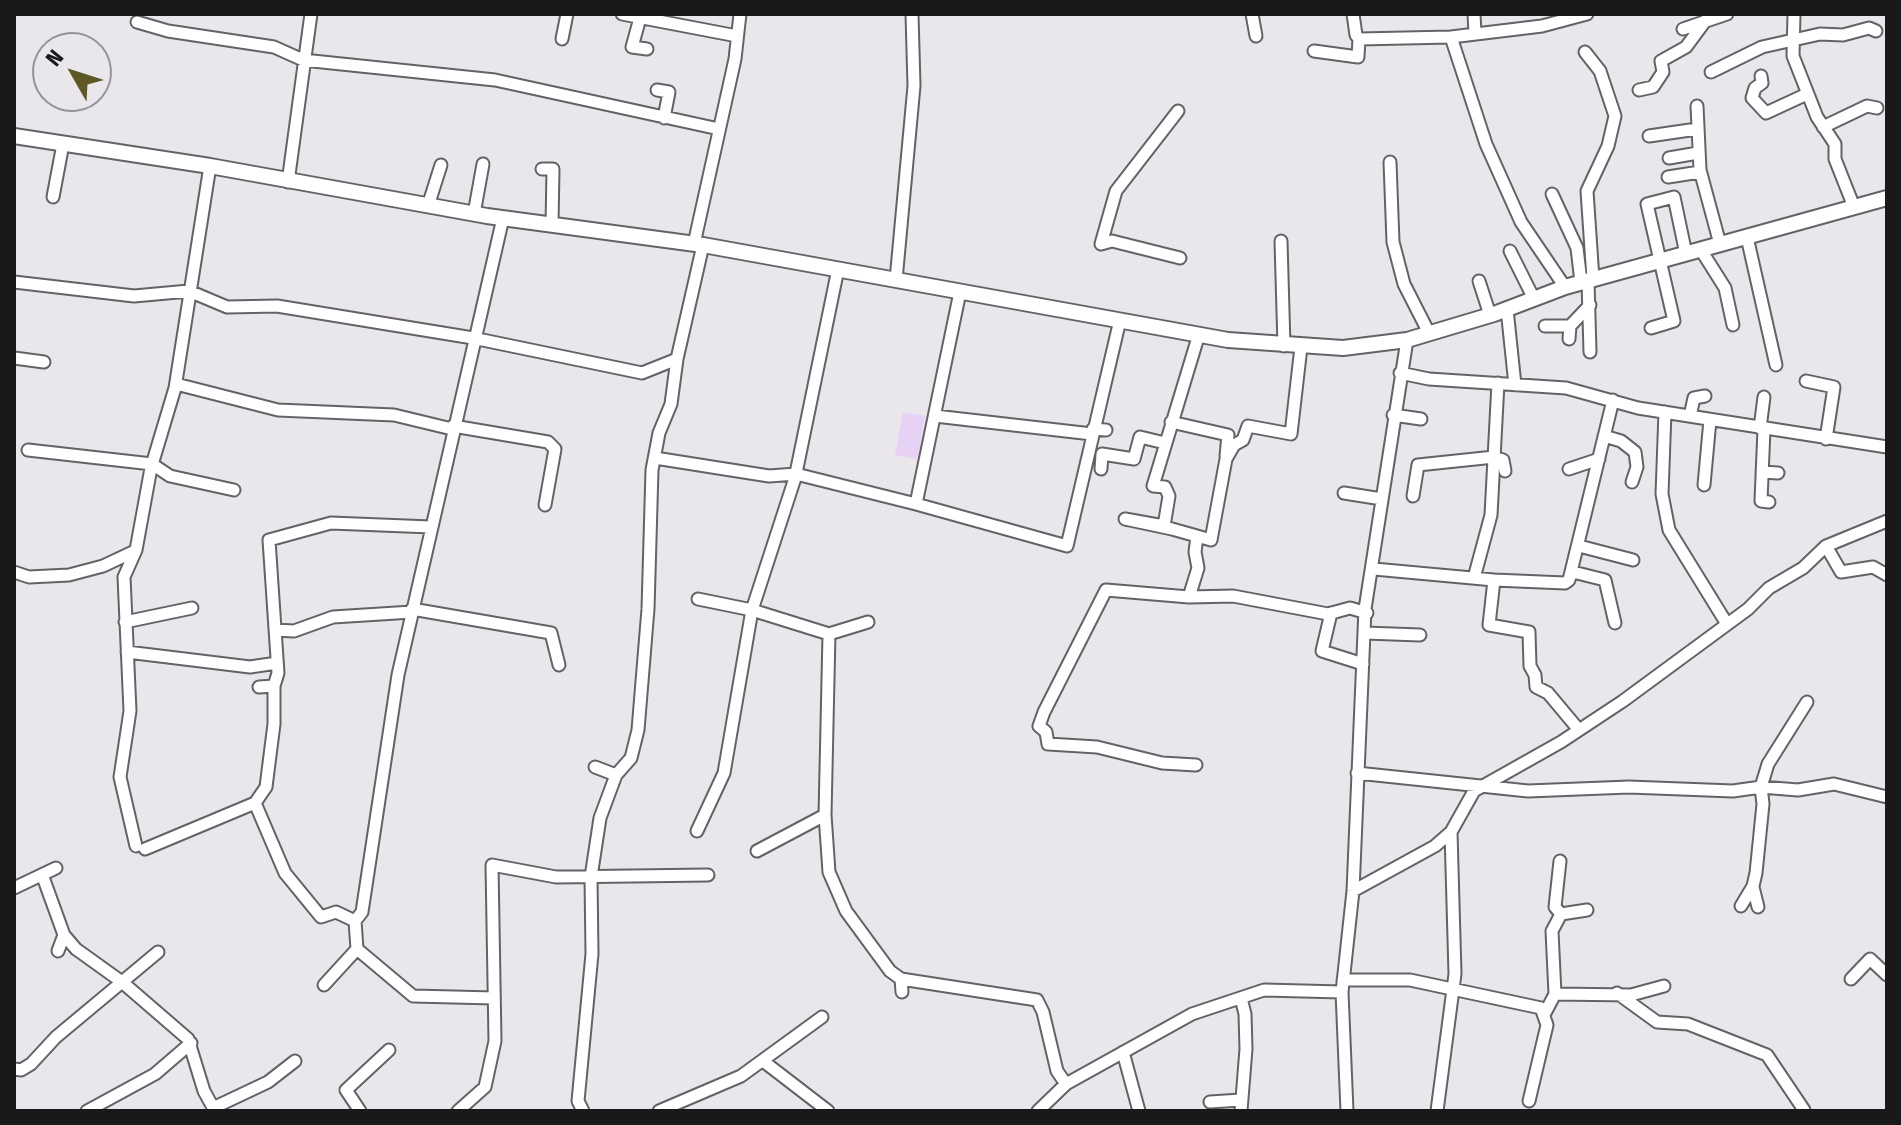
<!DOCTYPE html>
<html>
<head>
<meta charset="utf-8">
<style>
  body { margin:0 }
  #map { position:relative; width:1901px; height:1125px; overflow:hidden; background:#eae7ec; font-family:"Fira Sans Condensed",sans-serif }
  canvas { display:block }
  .frame { position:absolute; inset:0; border:16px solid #19181a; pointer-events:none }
  .north { position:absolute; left:32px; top:32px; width:80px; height:80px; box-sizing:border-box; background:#eae7ec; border:2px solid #969498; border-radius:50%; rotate:309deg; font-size:22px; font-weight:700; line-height:32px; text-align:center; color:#19181a }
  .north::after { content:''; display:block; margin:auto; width:28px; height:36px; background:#5e5824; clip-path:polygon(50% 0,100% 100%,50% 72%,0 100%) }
</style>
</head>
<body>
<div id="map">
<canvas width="1901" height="1125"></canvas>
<div class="frame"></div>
<div class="north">N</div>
</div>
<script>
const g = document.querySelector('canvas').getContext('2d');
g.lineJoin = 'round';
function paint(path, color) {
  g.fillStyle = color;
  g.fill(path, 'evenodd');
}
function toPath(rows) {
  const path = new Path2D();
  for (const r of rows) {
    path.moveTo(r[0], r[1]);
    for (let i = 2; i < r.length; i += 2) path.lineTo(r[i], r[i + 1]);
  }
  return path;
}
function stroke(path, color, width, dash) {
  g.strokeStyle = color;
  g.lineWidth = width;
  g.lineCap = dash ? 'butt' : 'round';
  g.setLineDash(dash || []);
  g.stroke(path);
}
const green = toPath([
  [903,412,925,416,917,459,895,455]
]);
const minor = toPath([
  [622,14,737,36],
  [1252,14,1256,36],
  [1474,14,1475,33],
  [1794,14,1793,56,1817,117,1835,144,1835,159,1854,207],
  [640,18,632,47,647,49],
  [137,22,168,31,274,47,303,60,495,80,719,129],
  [1683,29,1727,14],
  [562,39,567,14],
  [1359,39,1451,37],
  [1314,51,1358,57,1359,39,1356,35,1353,14],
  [1585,52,1600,71,1615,116,1608,146,1587,191,1593,279],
  [1711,72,1762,47,1820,34,1843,35,1869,28,1876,31],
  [1761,76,1762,83,1755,88,1752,98,1766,113,1807,94],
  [657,90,669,92,664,118],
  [1639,90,1653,87,1663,72,1661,61,1686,47,1706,20],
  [1697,106,1700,170,1720,244],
  [1178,111,1116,191,1101,244,1112,241,1180,258],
  [1823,127,1867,106,1877,108],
  [1649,136,1697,129],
  [1669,158,1698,153],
  [1390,162,1393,242,1404,284,1429,333],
  [542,169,553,169,552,225],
  [1668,177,1700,172],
  [288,182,311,14],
  [1552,194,1577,248,1581,282],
  [53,197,63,144],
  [428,206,441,165],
  [474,214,483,164],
  [1747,237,1776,365],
  [1281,241,1284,346],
  [694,244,735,59,740,14],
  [1701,250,1725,288,1733,325],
  [1510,251,1534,299],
  [896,280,914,86,912,14],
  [1479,281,1490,315],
  [1588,281,1590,352],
  [14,282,134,296,189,291,227,307,277,306,473,338,642,373,677,359],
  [1565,287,1521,222,1486,144,1451,37,1542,26,1587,14],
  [1507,309,1515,385],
  [1545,326,1570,326,1590,305],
  [1651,328,1674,321,1647,204,1674,197,1686,254],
  [1569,339,1570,326],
  [14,358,44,362],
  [1400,373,1429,379,1566,388,1638,408,1887,447],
  [1806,381,1834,387,1826,439],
  [176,384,278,410,394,415,452,429],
  [1665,412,1662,494,1669,530,1727,624],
  [1393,415,1421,419],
  [935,416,1092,434],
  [1690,416,1694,398,1705,396],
  [1171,422,1228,435,1226,456],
  [453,426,548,442,555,449,545,505],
  [1760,428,1764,397],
  [1093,429,1106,430],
  [1764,429,1761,501,1769,502],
  [1604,436,1621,441,1635,452,1637,467,1632,482],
  [28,450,152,464,170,476,234,490],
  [655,458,769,476,796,474,916,504,960,292],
  [1101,469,1102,454,1134,459,1140,437,1165,443],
  [1569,469,1599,459],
  [1762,472,1778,473],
  [1704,485,1710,420],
  [1344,493,1382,499],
  [1413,496,1418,465,1494,457,1503,460,1505,471],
  [916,504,1067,546,1120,320],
  [1172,529,1125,519,1164,526,1169,496,1165,487,1153,486,1199,334],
  [1579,546,1633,560],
  [1826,546,1841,572,1873,567,1887,575],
  [1374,569,1494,580,1565,583,1569,580,1613,400],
  [14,572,29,577,69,575,103,566,135,551],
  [1573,572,1605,580,1615,623],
  [1474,578,1491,515,1498,383],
  [1494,580,1489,625,1529,632,1530,666,1535,675,1536,687,1548,693,1579,730],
  [1189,597,1198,568,1195,552,1197,536,1172,529,1211,540,1226,459,1234,445,1243,440,1248,426,1291,434,1301,347],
  [698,599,752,610,829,634,825,815,757,851],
  [412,609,551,633,559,665],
  [1331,613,1322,651,1363,664],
  [125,622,192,608],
  [275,630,294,631,333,617,412,612],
  [1365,633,1420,635],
  [829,634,868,622],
  [127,652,250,667,277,663],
  [274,686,278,673,269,540,331,523,431,527],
  [1196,765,1162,763,1097,747,1048,744,1046,732,1039,726,1044,712,1106,590,1189,597,1233,596,1328,614,1350,608,1367,613],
  [595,767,616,775],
  [1357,773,1528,791,1629,787,1733,791,1761,787,1798,790,1834,784,1887,797],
  [255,803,266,787,274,724,274,686,259,687],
  [825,815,829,872,846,911,890,971,901,979,1037,1000,1043,1012,1057,1071,1066,1084],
  [697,831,724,773,752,610,795,478,838,269],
  [136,846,120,777,130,711,124,577,136,550,151,468,175,388,210,166],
  [145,849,255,803,285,873,321,917,336,912,355,921,362,912,398,675,503,218],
  [1560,861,1555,907,1561,914],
  [43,877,64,935,58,951],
  [1753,887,1758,907],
  [14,888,56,868],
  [1353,891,1435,846,1451,832,1474,791,1561,742,1623,701,1748,609,1769,588,1803,568,1826,546,1887,521],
  [1741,906,1753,886,1756,873,1763,804,1761,787,1768,764,1807,702],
  [355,921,357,949,413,996,494,998],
  [64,935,76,949,122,982,188,1039,204,1091,215,1111],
  [901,979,902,992],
  [1851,979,1870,959,1887,975],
  [1343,980,1410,980,1541,1008,1547,1025,1529,1101],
  [324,985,357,949],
  [1617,993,1657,1022,1688,1024,1767,1055,1804,1110],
  [1555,994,1631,995,1664,986],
  [1241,998,1245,1014,1246,1049,1241,1111],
  [1545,1013,1555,994,1552,931,1561,914,1587,910],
  [1123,1052,1139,1111],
  [763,1061,828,1111],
  [14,1069,21,1070,31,1064,56,1037,158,952],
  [1210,1102,1241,1100],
  [213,1108,268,1082,295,1061],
  [87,1111,155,1074,191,1043],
  [360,1111,346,1090,389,1050],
  [458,1111,485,1087,495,1041,492,865,556,877,708,875],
  [583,1111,578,1101,592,954,591,877,600,818,616,775,631,758,638,730,648,609,652,470,659,433,671,404,677,359,703,245],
  [659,1111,741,1076,822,1017],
  [1038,1111,1066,1084,1192,1014,1264,990,1342,992],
  [1347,1111,1342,992,1353,891,1365,609,1407,340],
  [1437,1111,1455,974,1451,832]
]);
const major = toPath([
  [14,136,210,166,487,216,703,245,1228,340,1343,348,1407,340,1494,314,1565,287,1887,198]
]);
paint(green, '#e7d1f5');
stroke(minor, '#656267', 15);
stroke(major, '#656267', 18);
stroke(minor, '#fff', 11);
stroke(major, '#fff', 14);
</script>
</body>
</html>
